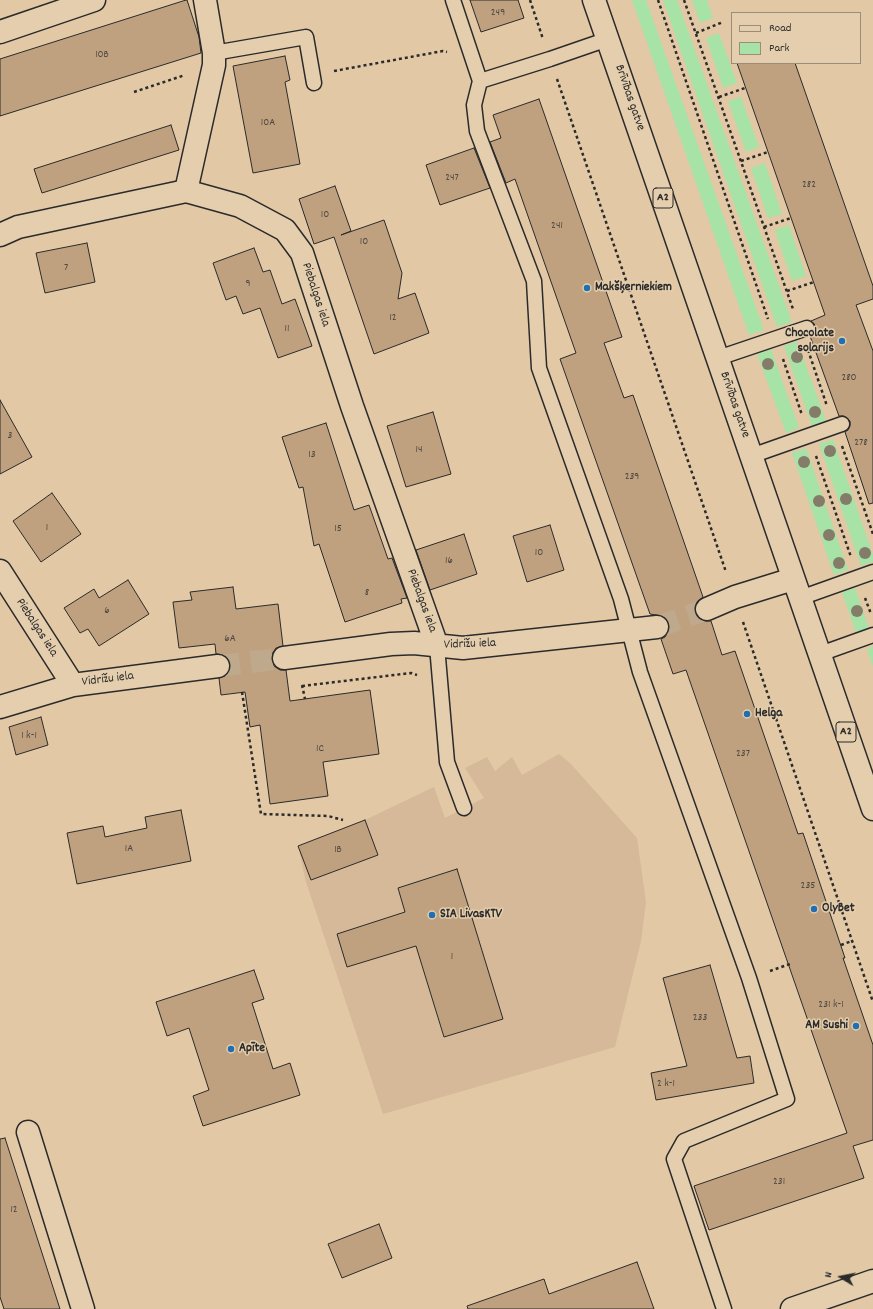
<!DOCTYPE html>
<html>
<head>
<meta charset="utf-8">
<style>
  body { margin:0 }
  #map { position:relative; width:873px; height:1309px; overflow:hidden; background:#e3c8a5; font-family:Dekko,sans-serif }
  canvas { display:block }
  .legend { position:absolute; left:731px; top:12px; width:130px; height:52px; box-sizing:border-box; background:#e4cead; border:1px solid #9a8d79; margin:0; padding:5px 7px; list-style:none; font-size:12px; color:#2b2b2b }
  .legend li { display:flex; align-items:center; gap:8px; height:20px }
  .legend b { width:20px; border:1px solid #9a8d79 }
  .north { position:absolute; left:821px; top:1257px; width:40px; height:40px; -webkit-text-stroke:3px #e4cead; paint-order:stroke; rotate:280deg; font-size:11px; font-weight:700; line-height:16px; text-align:center; color:#2b2b2b }
  .north::after { content:''; display:block; margin:auto; width:14px; height:18px; background:#2b2b2b; clip-path:polygon(50% 0,100% 100%,50% 72%,0 100%) }
</style>
</head>
<body>
<div id="map">
<canvas width="873" height="1309"></canvas>
<ul class="legend">
<li><b style="height:5px;background:#e4cead"></b>Road</li>
<li><b style="height:11px;background:#a7e2a7"></b>Park</li>
</ul>
<div class="north">N</div>
</div>
<script>
const g = document.querySelector('canvas').getContext('2d');
g.lineJoin = 'round';
function paint(path, color) {
  g.fillStyle = color;
  g.fill(path, 'evenodd');
}
function toPath(rows) {
  const path = new Path2D();
  for (const r of rows) {
    path.moveTo(r[0], r[1]);
    for (let i = 2; i < r.length; i += 2) path.lineTo(r[i], r[i + 1]);
  }
  return path;
}
function stroke(path, color, width, dash) {
  g.strokeStyle = color;
  g.lineWidth = width;
  g.lineCap = dash ? 'butt' : 'round';
  g.setLineDash(dash || []);
  g.stroke(path);
}
function drawText(font, color, halo, rows, align = 'center') {
  g.font = font + ' Dekko,sans-serif';
  g.lineWidth = 3;
  g.setLineDash([]);
  g.textBaseline = 'middle';
  g.strokeStyle = halo;
  g.fillStyle = color;
  for (const [text, x, y, turn = 0] of rows) {
    g.save();
    g.translate(x, y);
    g.rotate((+turn || 0) * Math.PI / 180);
    g.textAlign = isNaN(turn) ? turn : align;
    if (halo) g.strokeText(text, 0, 0);
    g.fillText(text, 0, 0);
    g.restore();
  }
}
const built = toPath([
  [559,754,570,763,637,838,646,902,641,941,615,1047,383,1114,306,882,298,846,365,820,434,787,445,818,484,798,465,768,487,757,495,771,512,757,522,775]
]);
const green = toPath([
  [632,0,646,0,764,330,749,335],
  [663,0,677,0,792,322,777,327],
  [692,0,707,0,713,18,700,23],
  [719,33,737,83,723,88,706,38],
  [741,97,759,147,746,152,728,101],
  [765,163,782,214,768,218,751,168],
  [789,225,806,276,792,281,775,230],
  [797,341,826,421,812,426,784,346],
  [771,349,799,428,786,433,757,354],
  [833,439,873,555,873,562,861,566,819,444],
  [806,448,848,570,834,575,792,453],
  [855,588,869,629,856,633,842,592],
  [873,646,873,667,867,649]
]);
const building = toPath([
  [186,0,187,0,199,37,201,53,0,116,0,59,186,0],
  [470,0,518,0,524,18,481,32,470,0],
  [285,56,290,80,285,82,300,164,253,173,233,66,285,56],
  [737,63,795,63,873,286,873,299,856,305,873,351,873,503,869,504,845,432,848,430,850,426,850,421,844,416,839,416,810,336,814,333,815,329,815,325,811,321,825,315,737,63],
  [539,99,622,337,604,343,624,398,633,395,703,597,697,602,695,607,695,614,700,619,705,621,711,621,722,655,735,651,798,834,803,833,845,958,843,958,873,1045,873,1140,853,1146,864,1178,709,1230,694,1186,847,1133,686,670,673,674,661,639,665,637,668,632,669,625,667,620,662,616,650,614,560,359,576,353,515,179,506,183,490,142,501,138,493,115,539,99],
  [171,125,179,150,42,193,34,169,171,125],
  [474,148,490,188,440,205,426,165,474,148],
  [335,186,351,231,341,235,384,220,402,273,398,299,415,293,429,333,374,354,334,237,314,244,299,199,335,186],
  [87,243,95,282,45,293,36,253,87,243],
  [254,248,263,272,270,270,282,304,295,299,312,346,278,358,260,308,243,314,236,296,226,300,213,263,254,248],
  [0,400,32,457,0,474,0,400],
  [433,412,451,474,406,487,387,426,433,412],
  [326,423,354,510,369,505,388,559,392,558,407,598,401,599,402,603,345,622,319,544,314,546,303,487,299,488,282,437,326,423],
  [52,493,81,534,41,562,13,521,52,493],
  [550,525,564,570,527,582,513,536,550,525],
  [464,534,477,574,430,590,416,550,464,534],
  [128,580,149,614,99,646,88,629,80,633,64,608,94,589,99,598,128,580],
  [233,587,236,609,278,604,283,646,276,648,272,654,272,659,274,666,280,670,286,670,290,701,370,690,379,754,323,762,328,796,270,804,260,725,250,727,245,692,221,695,219,678,225,676,229,671,230,665,228,659,223,655,216,654,215,644,179,648,173,602,192,600,190,592,233,587],
  [41,717,48,745,16,755,9,727,41,717],
  [181,810,191,861,77,884,67,833,103,826,105,837,147,828,145,817,181,810],
  [365,820,378,855,311,880,298,846,365,820],
  [457,869,503,1019,444,1037,416,946,347,967,337,934,405,912,398,888,457,869],
  [710,965,737,1058,750,1056,754,1083,656,1100,651,1073,687,1066,663,978,710,965],
  [254,970,264,999,252,1003,273,1069,290,1063,300,1095,203,1126,193,1096,209,1090,189,1028,167,1036,156,1002,254,970],
  [5,1138,60,1309,4,1309,0,1297,0,1139,5,1138],
  [379,1224,392,1258,342,1278,328,1244,379,1224],
  [637,1262,654,1309,468,1309,467,1306,544,1279,549,1294,637,1262]
]);
const streetTunnel = toPath([
  [657,627,707,609],
  [218,666,284,658]
]);
const path = toPath([
  [530,0,543,39],
  [658,0,768,319],
  [684,0,793,309],
  [696,33,723,22],
  [334,71,443,51,447,52],
  [557,79,726,572],
  [134,92,185,75],
  [719,97,745,88],
  [741,161,768,152],
  [764,227,791,218],
  [787,291,814,282],
  [808,350,827,406],
  [783,359,802,415],
  [842,446,873,534],
  [816,456,851,557],
  [865,598,871,614],
  [743,622,873,1002],
  [302,685,305,699],
  [302,686,411,673,417,675],
  [242,692,261,814,328,816,343,820],
  [841,945,852,941],
  [770,971,790,964]
]);
const lane = toPath([
  [453,0,480,81],
  [608,39,550,59,480,81,474,105,477,131,534,281,539,368,621,599,640,672,749,978,787,1099,684,1141,674,1159,724,1309],
  [214,53,306,37,314,83],
  [718,358,807,328],
  [751,456,842,424],
  [800,598,873,572],
  [437,646,447,762,464,808],
  [820,654,873,635]
]);
const street = toPath([
  [0,32,94,0],
  [186,191,214,65,214,53,205,0],
  [0,235,18,227,186,191,240,206,285,230,302,253,352,406,437,646],
  [0,571,73,685],
  [707,609,735,597,793,579],
  [284,658,391,644,414,643,463,648,657,627],
  [0,707,73,685,218,666],
  [28,1132,83,1309],
  [792,1309,873,1281]
]);
const highway = toPath([
  [594,0,873,809]
]);
const trees = [
  [797,357],
  [768,364],
  [815,412],
  [830,451],
  [804,462],
  [846,499],
  [819,501],
  [829,535],
  [865,553],
  [839,563],
  [857,611]
];
const markers = [
  [587,288,4,"#1f6fb2"],
  [842,341,4,"#1f6fb2"],
  [747,714,4,"#1f6fb2"],
  [814,909,4,"#1f6fb2"],
  [432,915,4,"#1f6fb2"],
  [856,1026,4,"#1f6fb2"],
  [231,1049,4,"#1f6fb2"]
];
const numberNames = [
  ["249",498,13],
  ["10B",102,55],
  ["10A",268,123],
  ["247",452,178],
  ["282",809,185],
  ["10",325,215],
  ["241",557,226],
  ["10",364,242],
  ["7",66,268],
  ["9",248,284],
  ["12",393,318],
  ["11",287,329],
  ["280",849,378],
  ["3",10,436],
  ["278",861,443],
  ["14",419,450],
  ["13",312,455],
  ["239",632,477],
  ["1",47,528],
  ["15",338,529],
  ["10",539,553],
  ["16",449,561],
  ["8",367,593],
  ["6",107,611],
  ["6A",230,639],
  ["1 k-1",29,736],
  ["1C",320,749],
  ["237",743,754],
  ["1A",129,849],
  ["1B",338,850],
  ["235",808,886],
  ["1",452,957],
  ["231 k-1",831,1005],
  ["233",700,1018],
  ["2 k-1",666,1084],
  ["231",779,1182],
  ["12",14,1210]
];
const shields = [
  [663,198,20],
  [846,732,20]
];
const shieldNames = [
  ["A2",663,198],
  ["A2",846,732]
];
const streetNames = [
  ["Brīvības gatve",629,98,71],
  ["Piebalgas iela",315,295,72],
  ["Brīvības gatve",734,405,71],
  ["Piebalgas iela",421,601,70],
  ["Piebalgas iela",36,628,57],
  ["Vidrižu iela",470,645,-2],
  ["Vidrižu iela",108,680,-7]
];
const poiNames = [
  ["Makšķerniekiem",595,288],
  ["Chocolate",834,334,"right"],
  ["solarijs",834,349,"right"],
  ["Helga",755,714],
  ["OlyBet",822,909],
  ["SIA LivasKTV",440,915],
  ["AM Sushi",848,1026,"right"],
  ["Apīte",239,1049]
];
paint(built, '#d5b998');
paint(green, '#a7e2a7');
paint(building, '#bfa17f');
stroke(building, '#2b2b2b', 1);
stroke(streetTunnel, '#bea98d', 22, [22, 11]);
stroke(lane, '#2b2b2b', 17);
stroke(street, '#2b2b2b', 25);
stroke(highway, '#2b2b2b', 25);
stroke(path, '#2b2b2b', 2.5, [3, 3]);
stroke(lane, '#e4cead', 14);
stroke(street, '#e4cead', 22);
stroke(highway, '#e4cead', 22);
g.fillStyle = '#847c68';
for (const [x, y] of trees) {
  g.beginPath();
  g.arc(x, y, 6, 0, 2 * Math.PI);
  g.fill();
}
for (const [x, y, r, color] of markers) {
  const dot = new Path2D();
  dot.arc(x, y, r, 0, 2 * Math.PI);
  g.fillStyle = color;
  g.fill(dot);
  stroke(dot, '#e4cead', 1.5);
}
drawText('11px', '#504840', null, numberNames);
for (const [x, y, w] of shields) {
  const box = new Path2D();
  box.roundRect(x - w / 2, y - 10, w, 20, 3);
  g.fillStyle = '#e4cead';
  g.fill(box);
  stroke(box, '#2b2b2b', 1);
}
drawText('bold 12px', '#2b2b2b', null, shieldNames);
drawText('13px', '#2b2b2b', '#e4cead', streetNames);
drawText('bold 13px', '#2b2b2b', '#e4cead', poiNames, 'left');
</script>
</body>
</html>
